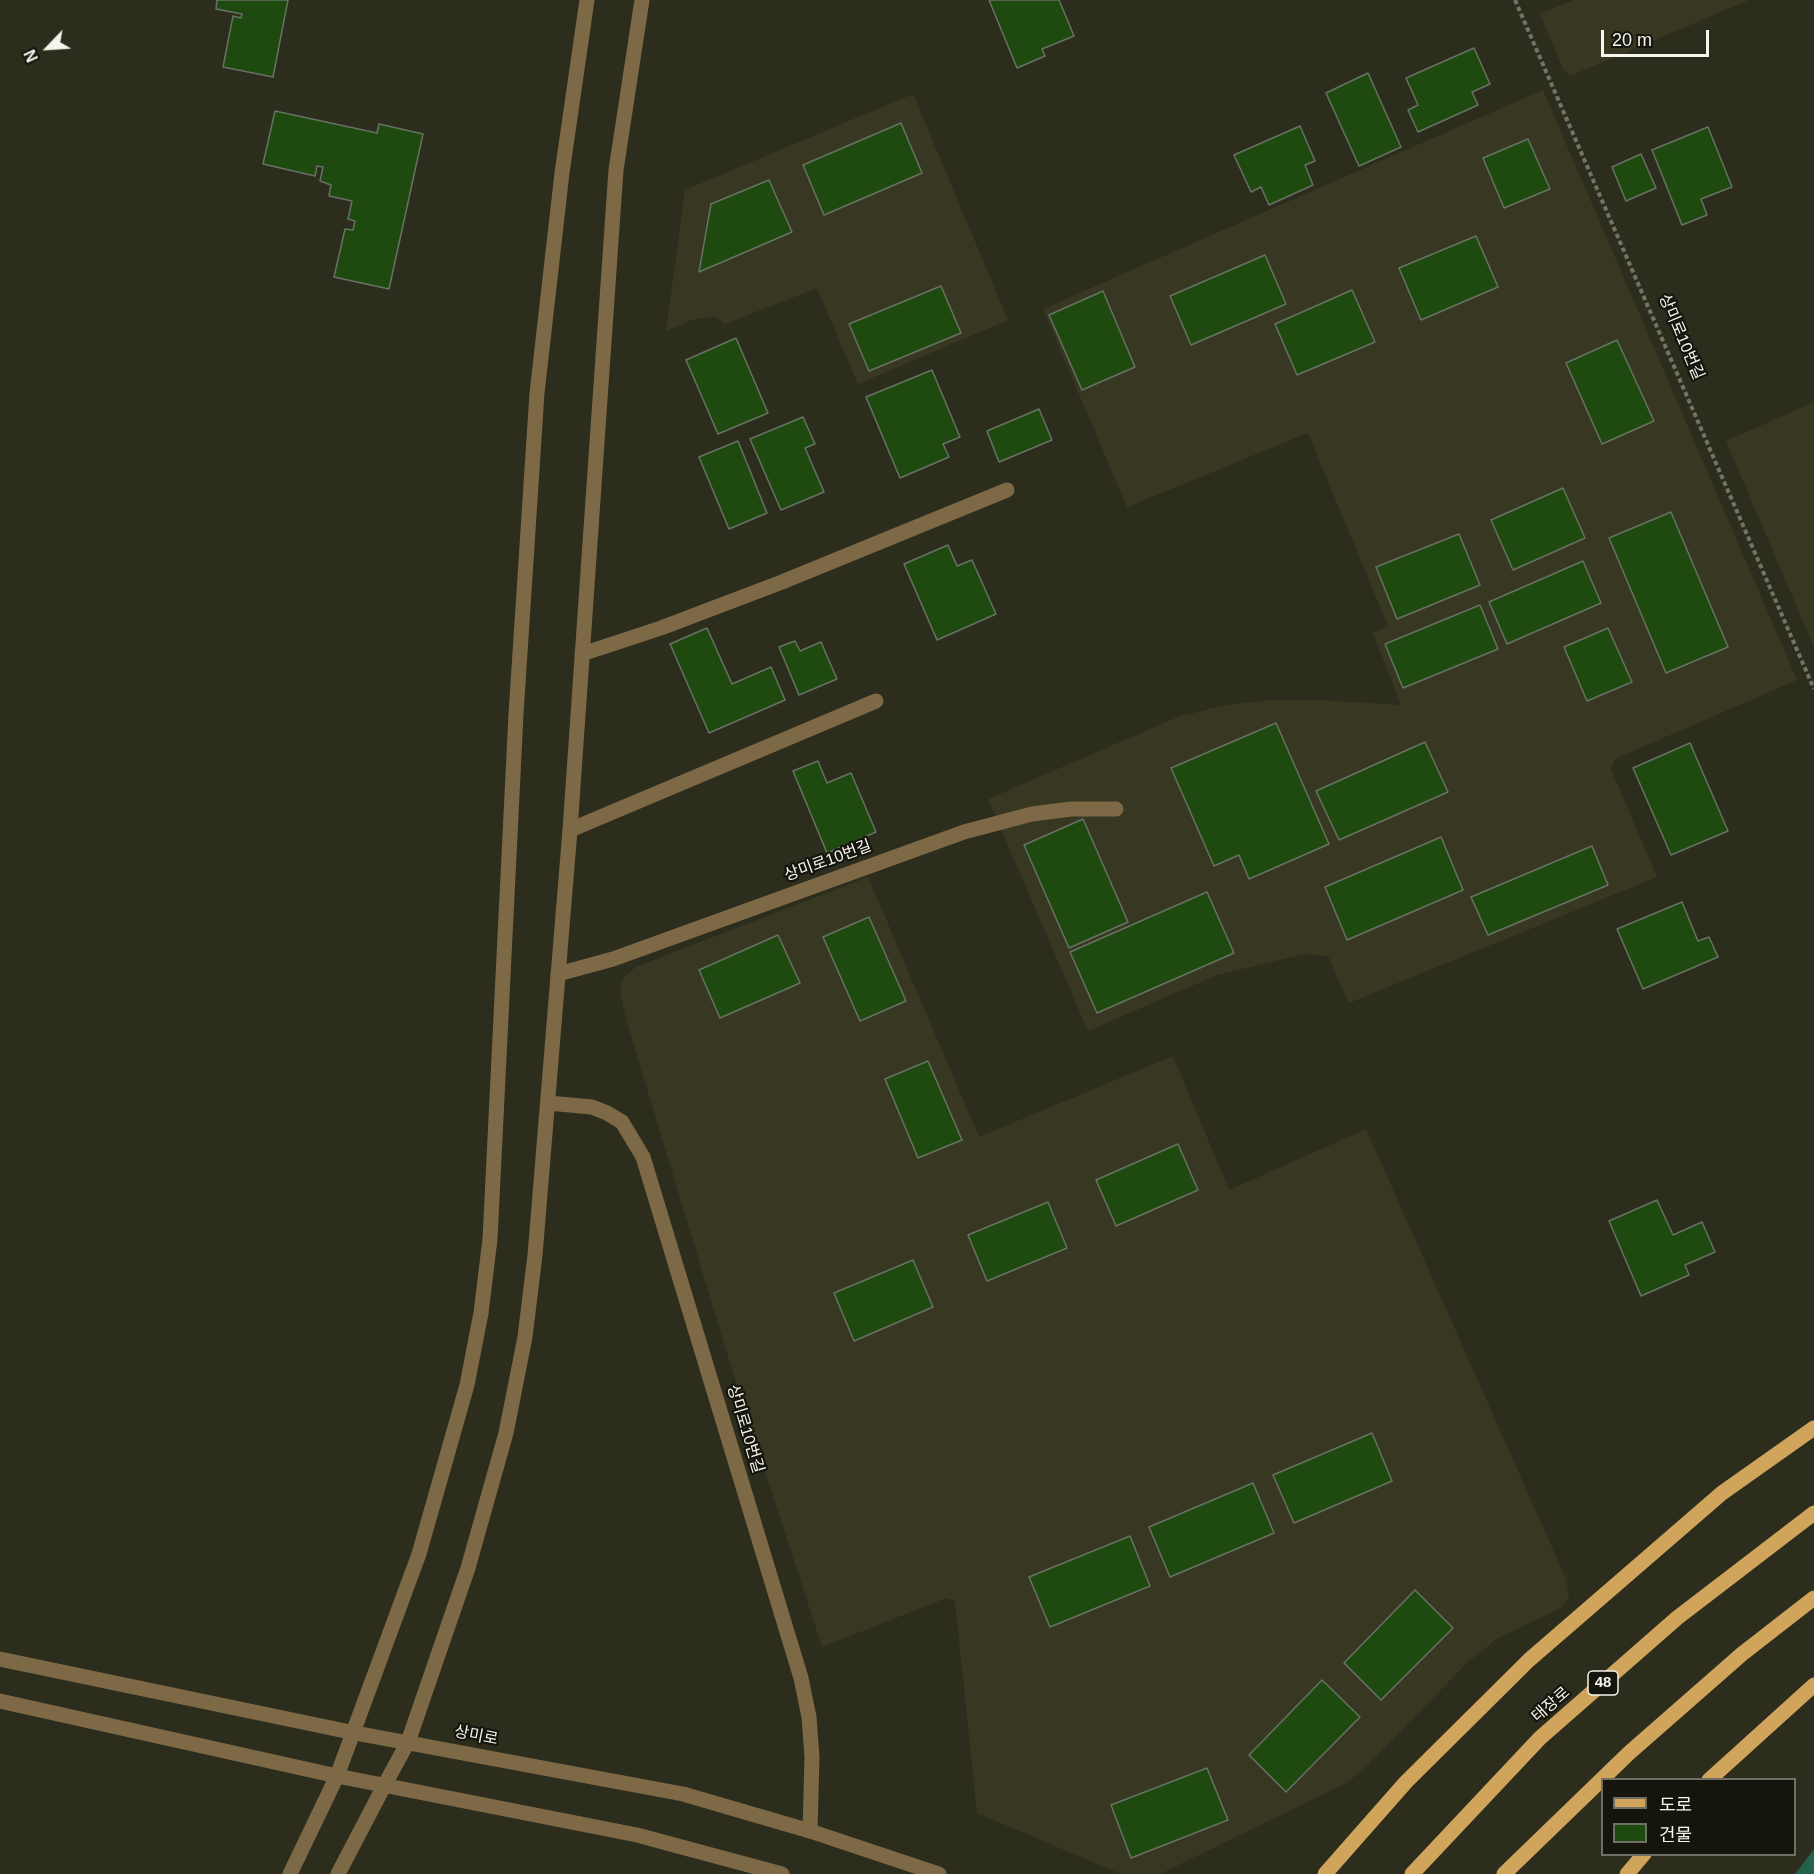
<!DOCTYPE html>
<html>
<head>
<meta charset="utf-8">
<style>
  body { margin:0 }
  #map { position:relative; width:1814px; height:1874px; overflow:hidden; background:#2d2d1e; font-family:Arial,"Noto Sans KR",sans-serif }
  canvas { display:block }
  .legend { position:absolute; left:1601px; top:1778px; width:195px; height:78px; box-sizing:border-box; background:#15150e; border:2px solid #6f6f66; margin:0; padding:8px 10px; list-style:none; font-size:18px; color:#f5f5eb }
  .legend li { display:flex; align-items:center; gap:12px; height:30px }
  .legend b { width:30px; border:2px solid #6f6f66 }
  .north { position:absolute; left:18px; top:18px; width:60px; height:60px; -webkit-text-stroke:4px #15150e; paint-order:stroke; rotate:245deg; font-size:16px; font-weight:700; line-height:24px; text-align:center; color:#f5f5eb }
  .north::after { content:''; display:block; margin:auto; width:21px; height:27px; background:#f5f5eb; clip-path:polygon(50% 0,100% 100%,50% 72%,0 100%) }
  .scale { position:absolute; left:1601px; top:30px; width:108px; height:27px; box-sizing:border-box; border:3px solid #f5f5eb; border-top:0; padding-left:8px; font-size:18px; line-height:21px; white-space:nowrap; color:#f5f5eb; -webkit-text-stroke:4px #15150e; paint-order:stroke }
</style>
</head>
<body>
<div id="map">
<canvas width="1814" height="1874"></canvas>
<ul class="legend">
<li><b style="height:8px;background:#d0a45b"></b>도로</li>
<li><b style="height:16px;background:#1f4a0f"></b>건물</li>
</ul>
<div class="north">N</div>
<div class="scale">20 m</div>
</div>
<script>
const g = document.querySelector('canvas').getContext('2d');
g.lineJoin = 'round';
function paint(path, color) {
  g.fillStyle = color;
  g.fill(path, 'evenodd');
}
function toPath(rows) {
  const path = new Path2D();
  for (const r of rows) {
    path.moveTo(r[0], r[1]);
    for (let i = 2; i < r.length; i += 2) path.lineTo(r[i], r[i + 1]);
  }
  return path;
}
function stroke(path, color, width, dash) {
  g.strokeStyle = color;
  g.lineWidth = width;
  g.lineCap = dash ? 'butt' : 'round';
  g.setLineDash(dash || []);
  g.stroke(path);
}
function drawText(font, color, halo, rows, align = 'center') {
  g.font = font + ' Arial,"Noto Sans KR",sans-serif';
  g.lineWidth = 4.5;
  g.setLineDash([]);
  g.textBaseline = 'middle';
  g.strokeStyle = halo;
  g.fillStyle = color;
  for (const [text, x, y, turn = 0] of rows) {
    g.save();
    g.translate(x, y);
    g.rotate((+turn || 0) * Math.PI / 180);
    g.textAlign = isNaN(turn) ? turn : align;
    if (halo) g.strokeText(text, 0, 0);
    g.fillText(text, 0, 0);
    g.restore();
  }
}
const built = toPath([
  [1573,0,1749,0,1570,76,1564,71,1540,14],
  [1543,90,1797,680,1615,759,1611,769,1657,877,1349,1003,1328,956,1304,954,1217,975,1088,1031,988,799,1178,717,1226,705,1273,700,1317,700,1401,705,1373,633,1388,626,1308,433,1127,507,1043,309],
  [913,94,1008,320,858,384,817,288,725,324,714,316,692,320,666,331,685,190],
  [1814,402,1814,647,1726,441],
  [868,877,979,1137,1173,1056,1229,1190,1366,1129,1566,1579,1569,1597,1561,1608,1498,1638,1469,1661,1367,1766,1348,1782,1160,1874,1121,1874,977,1813,955,1601,946,1598,822,1647,729,1360,626,1019,620,991,623,978,636,967]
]);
const water = toPath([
  [1814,1849,1814,1874,1795,1874]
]);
const building = toPath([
  [217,0,288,0,273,77,223,67,233,16,241,18,242,14,216,9,217,0],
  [989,0,1059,0,1074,36,1042,49,1045,56,1017,68,989,0],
  [1474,48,1490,84,1472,92,1478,105,1418,132,1408,110,1418,105,1406,78,1474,48],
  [1368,73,1401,147,1359,166,1326,93,1368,73],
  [275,111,377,133,379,124,423,134,389,289,334,277,345,229,353,230,355,221,348,219,352,201,329,196,331,185,320,181,323,167,317,166,315,176,263,164,275,111],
  [901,123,922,173,824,215,803,165,901,123],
  [1300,126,1315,161,1305,165,1313,185,1269,205,1261,187,1251,192,1234,155,1300,126],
  [1708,127,1732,187,1701,199,1707,215,1682,225,1652,150,1708,127],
  [1528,139,1550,189,1504,208,1483,158,1528,139],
  [1641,154,1656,188,1626,201,1612,167,1641,154],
  [769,180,792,232,699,272,711,204,769,180],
  [1476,236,1498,287,1421,320,1399,268,1476,236],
  [1265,255,1286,304,1191,345,1170,296,1265,255],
  [941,286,961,333,869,371,849,324,941,286],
  [1352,290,1375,342,1297,375,1275,324,1352,290],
  [1103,291,1135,367,1082,390,1049,315,1103,291],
  [736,338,768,413,718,434,686,360,736,338],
  [1617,340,1654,421,1602,444,1566,363,1617,340],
  [932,370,960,437,943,444,949,457,900,478,866,397,932,370],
  [1039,409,1052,440,999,462,987,431,1039,409],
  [803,417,815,444,805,448,824,492,781,510,750,439,803,417],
  [738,441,767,513,729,529,699,457,738,441],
  [1563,488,1585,538,1513,570,1491,520,1563,488],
  [1671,512,1728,647,1666,673,1609,538,1671,512],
  [1459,534,1480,585,1397,619,1376,567,1459,534],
  [948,545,957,566,972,560,996,614,937,640,904,564,948,545],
  [1583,561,1601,603,1507,644,1489,602,1583,561],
  [1480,605,1498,649,1403,688,1385,644,1480,605],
  [707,628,732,684,771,667,785,700,709,733,670,644,707,628],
  [1608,628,1632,682,1587,701,1564,647,1608,628],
  [795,641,800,651,821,642,837,679,799,695,779,647,795,641],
  [1276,723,1329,844,1249,879,1239,855,1214,866,1171,768,1276,723],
  [1425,742,1448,792,1339,840,1316,791,1425,742],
  [1690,743,1728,831,1671,855,1633,768,1690,743],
  [818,761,827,783,851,773,876,832,827,853,793,771,818,761],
  [1083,819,1128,922,1069,948,1024,845,1083,819],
  [1441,837,1463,890,1347,940,1325,887,1441,837],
  [1592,846,1608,885,1488,935,1471,897,1592,846],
  [1207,892,1234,953,1097,1013,1070,952,1207,892],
  [1682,902,1698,941,1709,937,1718,957,1643,989,1617,929,1682,902],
  [869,917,906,1001,860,1021,823,937,869,917],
  [778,935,800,983,720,1018,699,970,778,935],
  [928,1061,962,1140,918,1158,885,1079,928,1061],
  [1178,1144,1198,1190,1116,1226,1096,1180,1178,1144],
  [1657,1200,1673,1235,1702,1222,1715,1252,1685,1265,1689,1275,1641,1296,1609,1221,1657,1200],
  [1048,1202,1067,1248,987,1281,968,1235,1048,1202],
  [913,1260,933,1307,854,1341,834,1293,913,1260],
  [1372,1433,1392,1481,1294,1523,1273,1475,1372,1433],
  [1253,1483,1274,1533,1170,1577,1149,1527,1253,1483],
  [1130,1536,1150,1586,1050,1627,1029,1577,1130,1536],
  [1415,1590,1453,1628,1381,1700,1344,1663,1415,1590],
  [1322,1680,1360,1717,1286,1792,1249,1755,1322,1680],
  [1207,1768,1228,1820,1131,1858,1111,1805,1207,1768]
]);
const path = toPath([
  [1515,0,1814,689]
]);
const service = toPath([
  [582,654,661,628,782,582,1007,490],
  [570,830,876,701],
  [558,974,613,959,964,832,1032,814,1071,809,1116,809],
  [548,1103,592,1107,607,1113,622,1122,643,1157,801,1678,809,1717,812,1757,810,1831]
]);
const minor = toPath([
  [290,1874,337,1776],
  [338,1874,384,1786]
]);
const tertiary = toPath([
  [0,1659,355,1733,683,1794,810,1831,939,1874],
  [0,1701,337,1776,637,1835,782,1874],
  [337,1776,419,1554,467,1385,481,1313,490,1239,516,714,537,393,562,173,587,0],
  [384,1786,408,1742,468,1568,506,1433,525,1337,535,1255,570,830,616,170,642,0]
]);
const primary = toPath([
  [1709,1780,1814,1685],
  [1325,1874,1406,1782,1529,1660,1722,1493,1814,1428],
  [1412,1874,1540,1738,1677,1618,1814,1513],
  [1504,1874,1629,1753,1742,1654,1814,1598],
  [1627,1874,1644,1854]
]);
const shields = [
  [1603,1683,30]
];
const shieldNames = [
  ["48",1603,1683]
];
const streetNames = [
  ["상미로10번길",1681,337,67],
  ["상미로10번길",828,861,-20],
  ["상미로10번길",745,1429,73],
  ["태장로",1551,1705,-41],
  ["상미로",476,1736,11]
];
paint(built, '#383822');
paint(water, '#22624d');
paint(building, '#1f4a0f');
stroke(building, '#677264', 1.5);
stroke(path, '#737366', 4, [4.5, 3]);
stroke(service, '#7e6947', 15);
stroke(minor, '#7e6947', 15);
stroke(tertiary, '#7e6947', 15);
stroke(primary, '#d0a45b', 15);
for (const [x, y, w] of shields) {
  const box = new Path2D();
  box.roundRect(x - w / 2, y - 12, w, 24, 4.5);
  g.fillStyle = '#15150e';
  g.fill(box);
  stroke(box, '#f5f5eb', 1.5);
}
drawText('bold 15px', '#f5f5eb', null, shieldNames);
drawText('16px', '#f5f5eb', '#15150e', streetNames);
</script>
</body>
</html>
